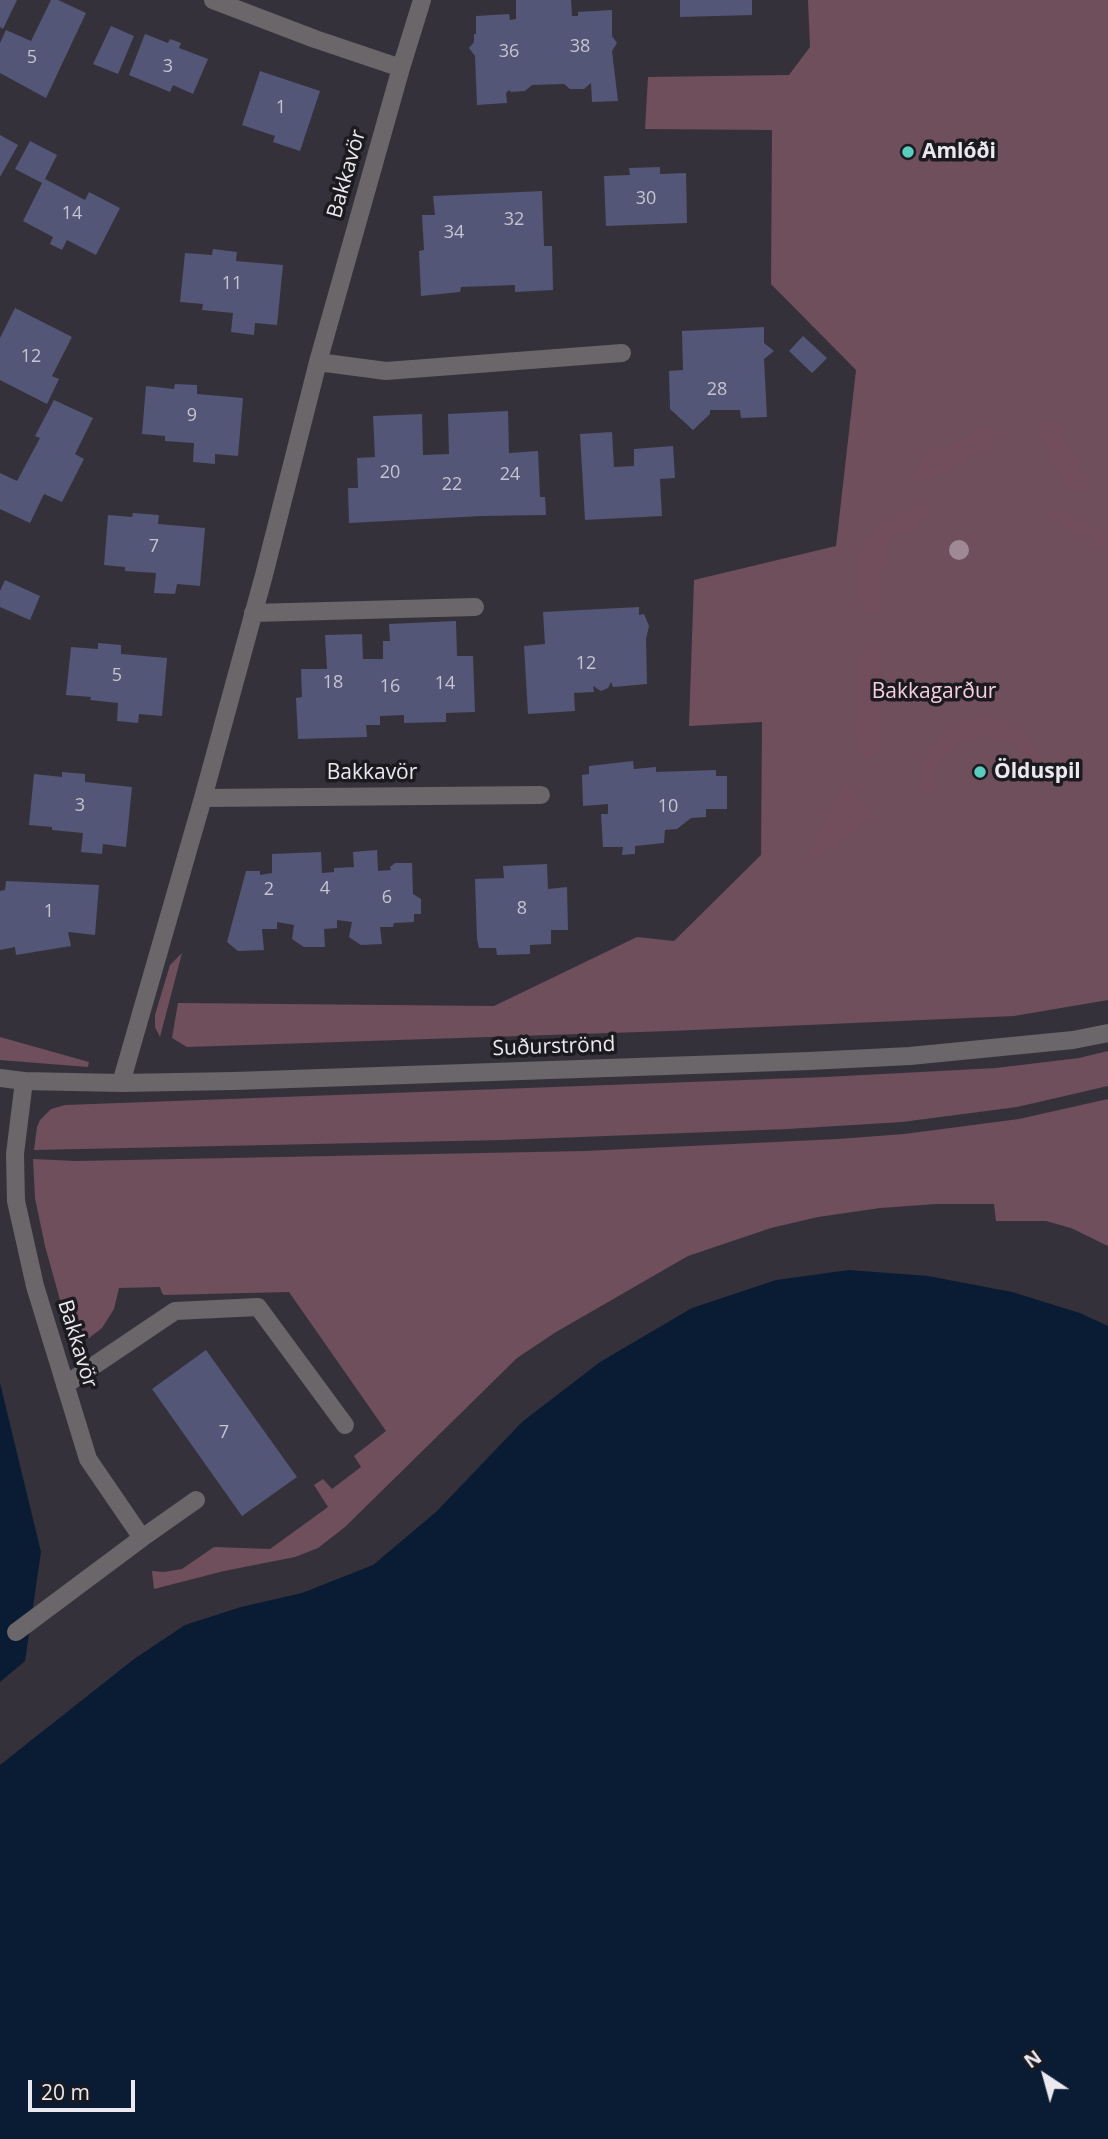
<!DOCTYPE html>
<html>
<head>
<meta charset="utf-8">
<style>
  body { margin:0 }
  #map { position:relative; width:1108px; height:2139px; overflow:hidden; background:#35313b; font-family:"Open Sans",sans-serif }
  canvas { display:block }
  .north { position:absolute; left:1010px; top:2041px; width:70px; height:70px; -webkit-text-stroke:5px #1b1a1e; paint-order:stroke; rotate:324deg; font-size:19px; font-weight:700; line-height:28px; text-align:center; color:#ebe8ef }
  .north::after { content:''; display:block; margin:auto; width:24px; height:32px; background:#ebe8ef; clip-path:polygon(50% 0,100% 100%,50% 72%,0 100%) }
  .scale { position:absolute; left:28px; top:2080px; width:107px; height:32px; box-sizing:border-box; border:4px solid #ebe8ef; border-top:0; padding-left:9px; font-size:21px; line-height:24px; white-space:nowrap; color:#ebe8ef; -webkit-text-stroke:5px #1b1a1e; paint-order:stroke }
</style>
</head>
<body>
<div id="map">
<canvas width="1108" height="2139"></canvas>
<div class="north">N</div>
<div class="scale">20 m</div>
</div>
<script>
const g = document.querySelector('canvas').getContext('2d');
g.lineJoin = 'round';
function paint(path, color) {
  g.fillStyle = color;
  g.fill(path, 'evenodd');
}
function toPath(rows) {
  const path = new Path2D();
  for (const r of rows) {
    path.moveTo(r[0], r[1]);
    for (let i = 2; i < r.length; i += 2) path.lineTo(r[i], r[i + 1]);
  }
  return path;
}
function stroke(path, color, width, dash) {
  g.strokeStyle = color;
  g.lineWidth = width;
  g.lineCap = dash ? 'butt' : 'round';
  g.setLineDash(dash || []);
  g.stroke(path);
}
function drawText(font, color, halo, rows, align = 'center') {
  g.font = font + ' "Open Sans",sans-serif';
  g.lineWidth = 7;
  g.setLineDash([]);
  g.textBaseline = 'middle';
  g.strokeStyle = halo;
  g.fillStyle = color;
  for (const [text, x, y, turn = 0] of rows) {
    g.save();
    g.translate(x, y);
    g.rotate((+turn || 0) * Math.PI / 180);
    g.textAlign = isNaN(turn) ? turn : align;
    if (halo) g.strokeText(text, 0, 0);
    g.fillText(text, 0, 0);
    g.restore();
  }
}
const green = toPath([
  [808,0,1108,0,1108,1000,1014,1016,670,1031,187,1047,172,1038,178,1003,494,1006,637,937,674,941,761,855,762,722,689,726,694,580,836,546,856,370,771,284,772,130,645,129,648,77,789,75,810,47],
  [182,953,160,1037,155,1027,155,1015,170,965],
  [0,1037,89,1062,88,1067,0,1060],
  [1108,1051,1108,1086,1017,1107,902,1122,788,1129,502,1140,34,1150,37,1127,40,1120,51,1109,65,1105,826,1077,996,1068,1079,1058],
  [1108,1099,1108,1246,1071,1228,1046,1221,996,1221,994,1204,936,1204,880,1208,818,1217,771,1228,688,1256,556,1332,517,1358,345,1527,318,1548,295,1557,224,1571,154,1589,152,1571,164,1572,182,1569,214,1547,270,1549,328,1507,314,1485,323,1479,332,1489,361,1467,354,1456,386,1431,289,1292,164,1295,162,1293,160,1287,119,1288,114,1309,102,1328,89,1338,85,1339,75,1337,69,1329,62,1307,45,1246,35,1198,33,1159,76,1161,585,1151,838,1139,904,1134,1019,1119]
]);
const forest = toPath([
  [1052,418,1062,426,1069,450,1090,482,1085,491,1069,489,1055,469,1040,436,1043,421],
  [983,428,988,428,996,436,993,444,928,480,923,482,915,480,913,475,914,470,924,453,937,447,948,446],
  [924,504,929,505,932,512,925,520,917,527,895,536,888,543,885,550,886,560,878,585,882,608,876,614,868,616,862,611,857,569,861,547,875,528,905,511],
  [1056,511,1073,516,1108,536,1108,555,1094,541,1062,526,1051,516,1051,512],
  [866,647,874,647,879,655,881,687,877,722,882,734,876,753,871,757,865,758,859,754,854,738,857,664,859,657],
  [976,718,1001,720,1021,729,1037,748,1045,775,1032,777,1021,752,1011,743,988,735,975,737,963,741,943,757,935,780,936,790,922,790,923,766,927,752,935,739,954,725],
  [846,782,871,808,873,814,858,829,817,860,812,861,809,858,836,796,841,786]
]);
const water = toPath([
  [849,1270,928,1276,1012,1292,1080,1313,1108,1326,1108,2139,0,2139,0,1765,134,1659,185,1625,241,1607,302,1593,373,1565,436,1512,522,1422,600,1362,692,1308,776,1280],
  [0,1383,41,1552,25,1661,0,1682]
]);
const building = toPath([
  [0,0,17,0,3,29,0,27],
  [51,0,58,0,86,13,46,98,0,73,0,43,6,30,31,41],
  [516,0,571,0,572,16,578,16,578,12,612,10,612,36,617,43,612,51,618,101,592,102,591,83,584,89,570,89,564,84,532,85,525,91,511,92,509,90,506,93,507,103,477,105,475,56,469,48,474,42,474,34,476,34,476,16,509,14,510,20,516,19],
  [680,0,752,0,752,15,680,17],
  [111,26,134,36,118,74,93,64],
  [145,34,168,43,170,39,181,43,179,48,208,59,193,94,173,85,170,92,129,75],
  [260,71,320,91,300,151,273,142,275,136,242,125],
  [0,135,18,145,0,177],
  [30,141,57,155,45,179,85,200,89,192,120,208,96,255,67,240,62,250,50,244,53,237,23,221,42,183,15,169],
  [660,167,660,174,686,173,687,223,606,226,604,176,630,175,629,168],
  [542,191,544,246,552,246,553,290,515,292,515,285,461,287,460,292,421,296,419,251,424,250,422,215,435,215,433,196],
  [213,249,237,252,236,261,283,265,277,325,255,323,254,335,231,332,233,313,202,310,203,304,180,302,185,253,212,255],
  [15,308,72,337,52,376,59,379,47,404,0,380,0,338],
  [764,327,764,343,774,351,764,359,767,417,741,418,740,410,710,410,710,414,693,430,670,409,669,371,683,370,682,331],
  [803,336,827,358,812,373,789,351],
  [175,384,197,385,197,394,243,398,238,456,215,454,215,464,193,462,194,443,165,441,165,436,142,434,146,386,174,389],
  [54,400,93,418,75,454,84,459,62,502,44,494,30,523,0,509,0,473,17,481,40,438,35,436],
  [508,411,509,453,538,451,540,497,545,497,546,515,482,516,349,523,348,488,358,488,357,458,375,457,373,416,422,414,423,455,449,454,448,414],
  [612,432,614,467,634,466,634,449,673,446,675,478,660,479,662,516,585,520,580,434],
  [133,513,159,515,158,524,205,528,200,586,177,584,175,594,154,593,156,573,125,571,125,567,104,565,108,515,132,517],
  [5,580,40,596,30,620,0,607,0,591],
  [639,607,639,615,644,614,649,626,646,639,647,684,613,687,611,682,608,688,601,691,593,686,594,692,574,693,575,711,528,714,524,646,545,644,543,612],
  [456,621,457,656,473,656,475,712,446,713,446,722,404,723,404,715,380,716,380,725,366,725,367,737,298,739,296,698,302,697,301,669,327,669,325,635,362,634,363,659,383,659,383,641,390,641,389,624],
  [98,643,121,645,121,654,167,658,162,716,139,714,138,723,117,721,118,703,90,700,91,697,66,695,71,647,98,649],
  [633,761,634,769,656,767,656,772,716,770,716,776,727,776,727,809,706,809,706,817,691,818,677,829,665,830,664,843,635,846,635,854,622,855,623,847,603,847,601,814,608,814,608,804,583,806,582,775,589,774,589,766],
  [62,772,85,774,85,782,132,787,126,847,103,844,102,854,81,852,83,833,52,830,52,827,29,825,34,774,62,777],
  [377,850,378,871,391,870,390,867,395,863,412,863,413,894,421,899,421,914,414,914,414,922,394,923,393,927,380,927,382,944,361,945,349,937,352,922,337,920,337,928,324,929,325,947,304,947,292,939,294,925,277,922,277,929,262,929,264,950,238,951,227,942,246,871,260,871,260,875,272,873,272,854,321,852,322,873,334,872,334,868,354,867,353,852],
  [547,864,548,889,567,887,568,930,551,930,551,944,530,945,530,954,497,955,496,948,479,948,477,939,475,879,504,878,503,866],
  [6,881,99,885,95,935,68,932,71,946,16,955,15,947,0,950,0,891,5,890],
  [206,1350,297,1477,242,1516,152,1389]
]);
const service = toPath([
  [24,1081,15,1154,16,1201,35,1286,88,1459,142,1538,196,1500],
  [65,1385,175,1311,258,1307,345,1425],
  [16,1632,142,1538]
]);
const minor = toPath([
  [213,0,315,39,401,68],
  [318,362,386,371,622,353],
  [253,613,475,607],
  [203,798,541,795],
  [121,1083,203,798,264,575,318,362,401,68,422,0]
]);
const tertiary = toPath([
  [0,1078,24,1081,121,1083,234,1081,809,1061,910,1056,1073,1040,1108,1033]
]);
const trees = [
  [959,550]
];
const markers = [
  [908,152,7,"#58cebf"],
  [980,772,7,"#58cebf"]
];
const numberNames = [
  ["38",580,47],
  ["36",509,52],
  ["5",32,58],
  ["3",168,67],
  ["1",281,108],
  ["30",646,199],
  ["14",72,214],
  ["32",514,220],
  ["34",454,233],
  ["11",232,284],
  ["12",31,357],
  ["28",717,390],
  ["9",192,416],
  ["20",390,473],
  ["24",510,475],
  ["22",452,485],
  ["7",154,547],
  ["12",586,664],
  ["5",117,676],
  ["18",333,683],
  ["14",445,684],
  ["16",390,687],
  ["3",80,806],
  ["10",668,807],
  ["4",325,889],
  ["2",269,890],
  ["6",387,898],
  ["8",522,909],
  ["1",49,912],
  ["7",224,1433]
];
const poiNames = [
  ["Amlóði",922,152],
  ["Ölduspil",994,772]
];
const streetNames = [
  ["Bakkavör",347,174,-74],
  ["Bakkavör",372,773],
  ["Suðurströnd",554,1047,-2],
  ["Bakkavör",77,1344,73]
];
const parkNames = [
  ["Bakkagarður",934,692]
];
paint(green, '#6f4f5c');
paint(forest, '#724e5d');
paint(water, '#091c34');
paint(building, '#535676');
stroke(service, '#6a666a', 18);
stroke(minor, '#6a666a', 18);
stroke(tertiary, '#6a666a', 18);
g.fillStyle = '#a08895';
for (const [x, y] of trees) {
  g.beginPath();
  g.arc(x, y, 10, 0, 2 * Math.PI);
  g.fill();
}
for (const [x, y, r, color] of markers) {
  const dot = new Path2D();
  dot.arc(x, y, r, 0, 2 * Math.PI);
  g.fillStyle = color;
  g.fill(dot);
  stroke(dot, '#1b1a1e', 2.5);
}
drawText('18px', '#c5c4d1', null, numberNames);
drawText('bold 21px', '#ebe8ef', '#1b1a1e', poiNames, 'left');
drawText('21px', '#ebe8ef', '#1b1a1e', streetNames);
drawText('21px', '#f7cfdf', '#1b1a1e', parkNames);
</script>
</body>
</html>
